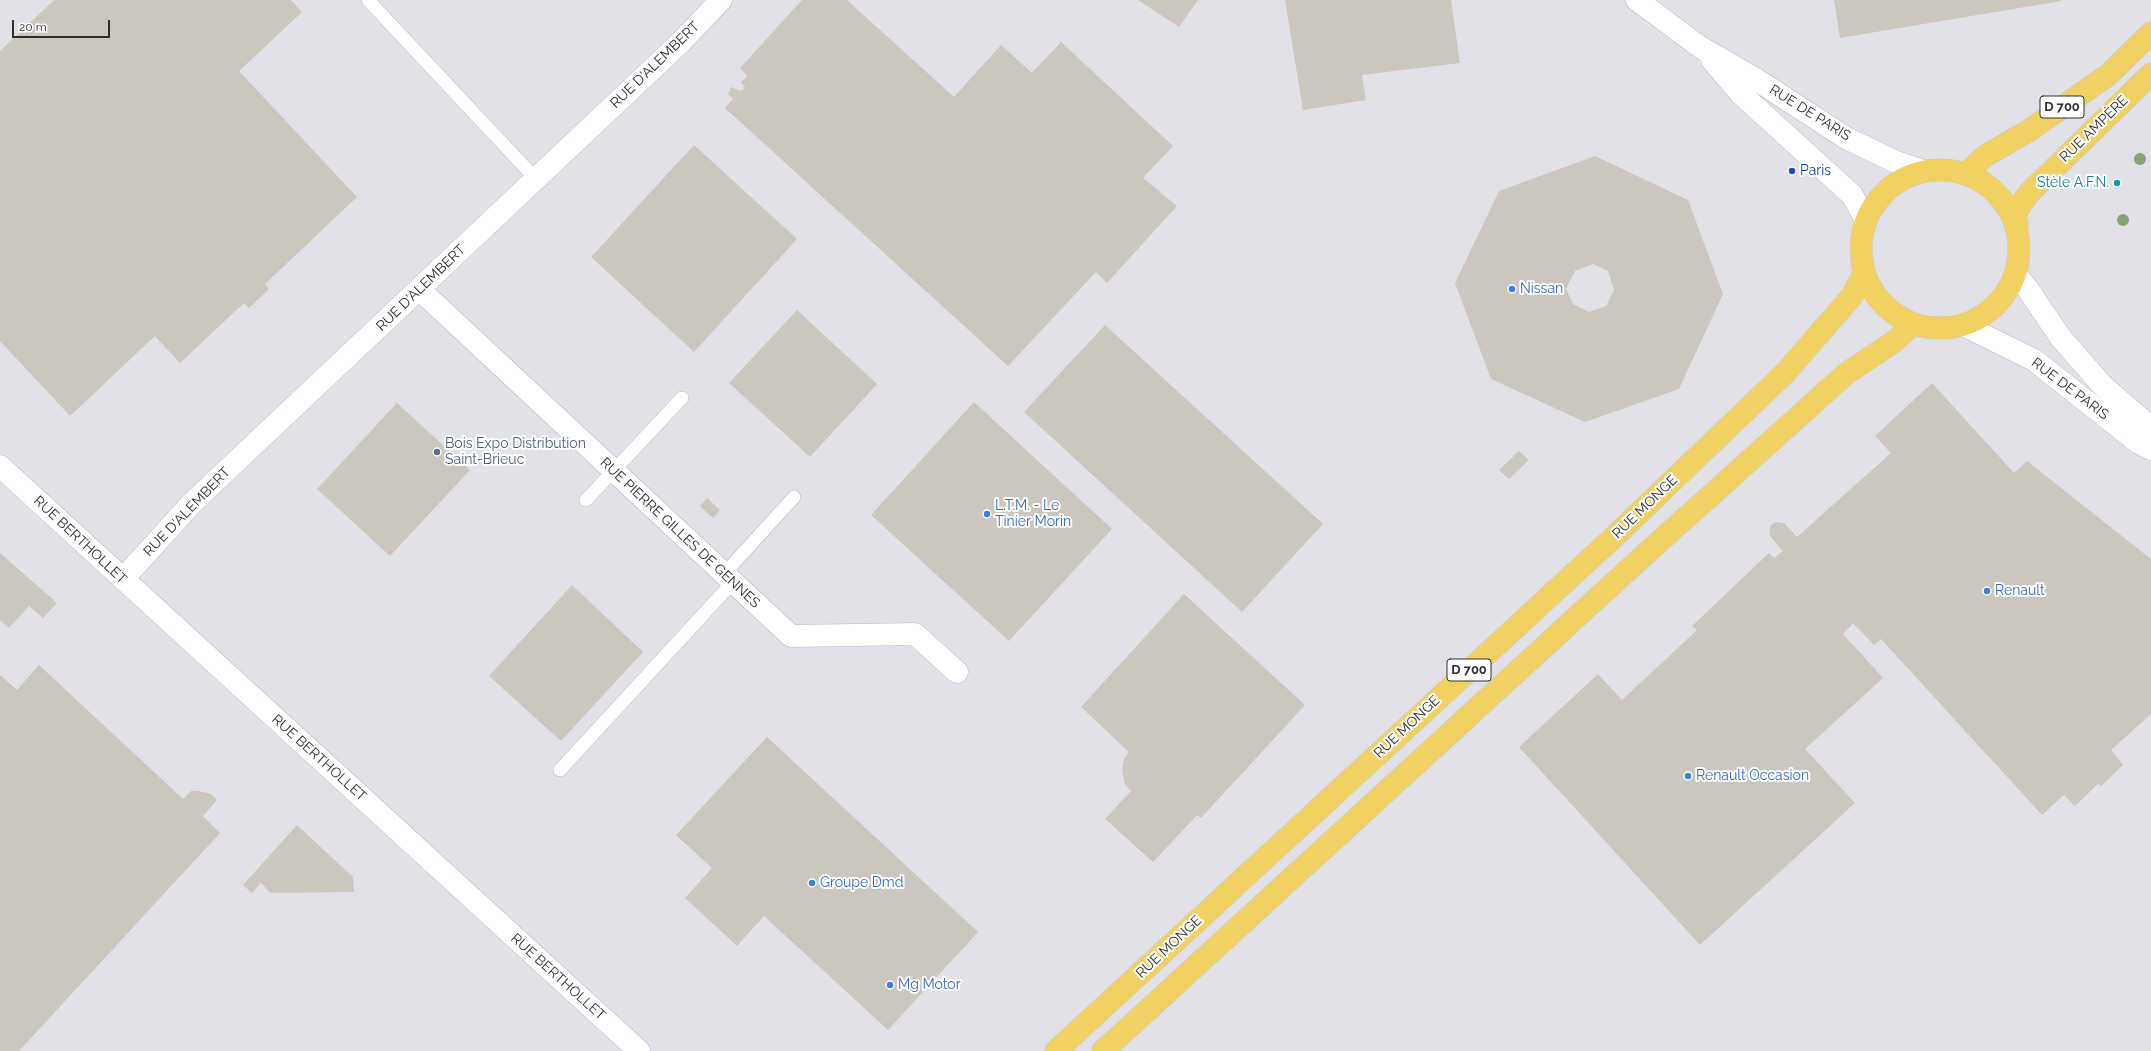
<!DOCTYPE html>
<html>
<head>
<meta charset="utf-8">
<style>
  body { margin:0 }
  #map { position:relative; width:2151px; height:1051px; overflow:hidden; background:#efe9e1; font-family:Raleway,sans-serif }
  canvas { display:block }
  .scale { position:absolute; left:12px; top:20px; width:98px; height:18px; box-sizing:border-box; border:2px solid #2e2e2e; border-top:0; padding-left:5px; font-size:12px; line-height:14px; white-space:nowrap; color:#2e2e2e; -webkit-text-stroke:3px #fff; paint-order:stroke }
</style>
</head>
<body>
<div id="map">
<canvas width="2151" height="1051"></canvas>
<div class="scale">20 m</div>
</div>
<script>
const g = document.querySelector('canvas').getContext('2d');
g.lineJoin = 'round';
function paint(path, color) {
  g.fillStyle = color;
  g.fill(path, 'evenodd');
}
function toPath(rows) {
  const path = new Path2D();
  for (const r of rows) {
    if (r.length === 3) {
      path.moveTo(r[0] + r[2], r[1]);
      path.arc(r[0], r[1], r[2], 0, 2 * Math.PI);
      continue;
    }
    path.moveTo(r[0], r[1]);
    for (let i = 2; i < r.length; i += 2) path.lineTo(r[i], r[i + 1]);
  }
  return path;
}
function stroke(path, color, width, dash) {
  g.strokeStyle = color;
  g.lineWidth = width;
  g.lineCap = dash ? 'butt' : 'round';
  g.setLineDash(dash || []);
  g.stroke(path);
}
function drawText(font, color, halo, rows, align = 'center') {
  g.font = font + ' Raleway,sans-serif';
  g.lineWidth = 4;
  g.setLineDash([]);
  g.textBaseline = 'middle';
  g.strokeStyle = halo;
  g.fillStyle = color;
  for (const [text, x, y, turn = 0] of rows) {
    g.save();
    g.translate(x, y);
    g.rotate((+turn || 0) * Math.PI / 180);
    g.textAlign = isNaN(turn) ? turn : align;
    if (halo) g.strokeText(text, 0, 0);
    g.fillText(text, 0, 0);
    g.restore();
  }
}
const industrial = toPath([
  [0,0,2151,0,2151,1051,0,1051]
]);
const building = toPath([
  [54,0,291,0,302,12,239,71,357,197,265,284,269,289,249,308,244,303,180,363,155,336,70,416,0,341,0,51],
  [802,0,847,0,954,97,1001,45,1032,73,1061,42,1173,146,1143,178,1177,206,1107,283,1096,272,1008,366,725,108,733,99,728,94,731,87,741,91,745,87,741,82,747,76,740,68],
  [1138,0,1198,0,1179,27],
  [1285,0,1451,0,1460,63,1362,75,1366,100,1303,110],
  [1834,0,2061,0,2061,1,1840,38],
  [694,145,797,239,694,352,591,257],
  [1595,156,1688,200,1723,294,1679,389,1585,422,1491,379,1455,283,1499,191],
  [1593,264,1608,271,1614,290,1606,306,1589,312,1573,304,1566,289,1575,271],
  [797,310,877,384,810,457,729,383],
  [1105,325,1323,524,1242,612,1024,412],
  [1932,383,2014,473,2027,461,2151,559,2151,714,2111,750,2123,765,2101,786,2098,784,2075,806,2064,795,2042,815,1881,639,1874,645,1853,623,1843,634,1883,678,1805,749,1855,803,1700,945,1519,747,1598,674,1622,700,1697,630,1692,626,1769,553,1774,558,1783,551,1770,536,1770,527,1772,524,1777,522,1784,523,1797,537,1891,453,1875,436],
  [974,402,1112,529,1009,641,871,515],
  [397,403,470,470,390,556,317,489],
  [1519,451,1529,460,1509,479,1499,470],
  [707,498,720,510,713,518,700,506],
  [0,553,57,603,43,618,29,606,9,628,0,620],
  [572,585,643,652,561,741,489,676],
  [1184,594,1305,705,1201,818,1197,815,1153,862,1105,819,1131,791,1125,784,1122,771,1124,759,1129,752,1081,707],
  [39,665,183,799,191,791,198,791,211,794,217,800,203,816,220,833,19,1051,0,1051,0,675,17,690],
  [767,737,978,932,888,1030,764,916,737,946,685,898,712,868,676,835],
  [297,825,353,877,354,892,271,893,261,883,252,893,243,885]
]);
const service = toPath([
  [368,0,535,178],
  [586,500,682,398],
  [724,574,794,497],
  [560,770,733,582]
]);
const minor = toPath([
  [420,290,791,636,915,634,957,672],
  [123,579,192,503,681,42,721,0]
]);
const tertiary = toPath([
  [0,466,639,1051]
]);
const secondary = toPath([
  [1637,0,1700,47,1754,78,1846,138,1896,162,1923,171],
  [1712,60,1740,93,1852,195,1866,220],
  [2016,275,2027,288,2061,338,2102,385,2151,428],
  [1963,325,2034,360,2139,443,2151,449]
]);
const primary = toPath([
  [1940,249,79],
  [1966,174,1985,156,2030,130,2108,75,2151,33],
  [2017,226,2015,214,2028,194,2151,74],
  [1056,1051,1616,535,1786,372,1852,296,1864,273],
  [1103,1051,1640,559,1847,373,1895,341,1913,324]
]);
const trees = [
  [2140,159],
  [2123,220]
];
const markers = [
  [1792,171,4,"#1a4fb4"],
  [2117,183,4,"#0f9aa8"],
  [1512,289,4,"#3f7fe0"],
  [437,452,4,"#5c6f8a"],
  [987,514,4,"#3f7fe0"],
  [1987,591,4,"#3f7fe0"],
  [1688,776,4,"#3f7fe0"],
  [812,883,4,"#3f7fe0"],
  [890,985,4,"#3f7fe0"]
];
const shields = [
  [2062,107,44],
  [1469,670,44]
];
const shieldNames = [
  ["D 700",2062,107],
  ["D 700",1469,670]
];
const streetNames = [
  ["RUE D'ALEMBERT",655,65,-44],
  ["RUE DE PARIS",1810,113,32],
  ["RUE AMPÈRE",2094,129,-44],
  ["RUE D'ALEMBERT",421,288,-44],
  ["RUE DE PARIS",2070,389,37],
  ["RUE MONGE",1645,507,-44],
  ["RUE D'ALEMBERT",187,512,-46],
  ["RUE PIERRE GILLES DE GENNES",680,533,43],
  ["RUE BERTHOLLET",80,540,43],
  ["RUE MONGE",1407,727,-43],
  ["RUE BERTHOLLET",319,758,42],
  ["RUE MONGE",1169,947,-43],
  ["RUE BERTHOLLET",558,977,42]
];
const transitNames = [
  ["Paris",1800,171]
];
const cultureNames = [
  ["Stèle A.F.N.",2109,183]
];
const shopNames = [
  ["Nissan",1520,289],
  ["L.T.M. - Le",995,506],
  ["Tinier Morin",995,522],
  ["Renault",1995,591],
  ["Renault Occasion",1696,776],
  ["Groupe Dmd",820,883],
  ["Mg Motor",898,985]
];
const serviceNames = [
  ["Bois Expo Distribution",445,444],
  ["Saint-Brieuc",445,460]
];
paint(industrial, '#e3e1e8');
paint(building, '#cbc7bf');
stroke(service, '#b4b7c1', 14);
stroke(minor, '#b4b7c1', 23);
stroke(tertiary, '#b4b7c1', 23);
stroke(secondary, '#b4b7c1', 23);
stroke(primary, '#c9c9c9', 23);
stroke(service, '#fff', 13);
stroke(minor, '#fff', 22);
stroke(tertiary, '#fff', 22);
stroke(secondary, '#fff', 22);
stroke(primary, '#f2d163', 22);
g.fillStyle = '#84a574';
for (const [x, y] of trees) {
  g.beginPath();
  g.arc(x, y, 6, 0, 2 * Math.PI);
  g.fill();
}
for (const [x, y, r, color] of markers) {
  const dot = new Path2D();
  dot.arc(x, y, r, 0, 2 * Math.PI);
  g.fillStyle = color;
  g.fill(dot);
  stroke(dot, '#fff', 1.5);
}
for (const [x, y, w] of shields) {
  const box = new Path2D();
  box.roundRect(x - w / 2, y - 11, w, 22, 3);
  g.fillStyle = '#fff';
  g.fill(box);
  stroke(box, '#2e2e2e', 1);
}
drawText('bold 13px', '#2e2e2e', null, shieldNames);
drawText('14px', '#2e2e2e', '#fff', streetNames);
drawText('14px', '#164399', '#fff', transitNames, 'left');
drawText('14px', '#0d838f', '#fff', cultureNames, 'right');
drawText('14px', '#366cbe', '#fff', shopNames, 'left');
drawText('14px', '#4e5e75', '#fff', serviceNames, 'left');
</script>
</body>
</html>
